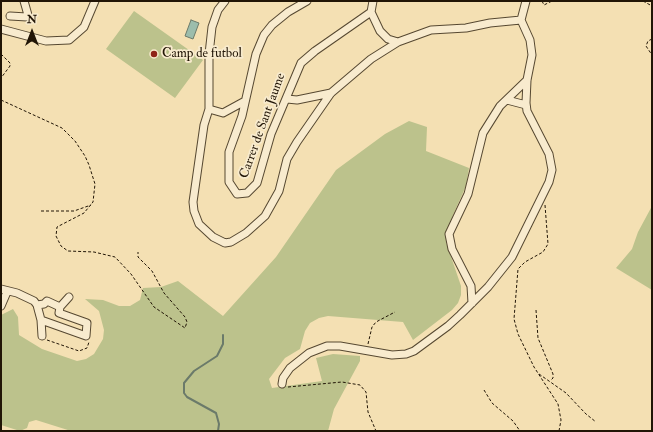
<!DOCTYPE html>
<html>
<head>
<meta charset="utf-8">
<style>
  body { margin:0 }
  #map { position:relative; width:653px; height:432px; overflow:hidden; background:#f4e0b3; font-family:"IM FELL Double Pica",serif }
  canvas { display:block }
  .frame { position:absolute; inset:0; border:2px solid #211506; pointer-events:none }
  .north { position:absolute; left:12px; top:12px; width:40px; height:40px; -webkit-text-stroke:3px #f8ebce; paint-order:stroke; rotate:0deg; font-size:11px; font-weight:700; line-height:16px; text-align:center; color:#211506 }
  .north::after { content:''; display:block; margin:auto; width:14px; height:18px; background:#211506; clip-path:polygon(50% 0,100% 100%,50% 72%,0 100%) }
</style>
</head>
<body>
<div id="map">
<canvas width="653" height="432"></canvas>
<div class="frame"></div>
<div class="north">N</div>
</div>
<script>
const g = document.querySelector('canvas').getContext('2d');
g.lineJoin = 'round';
function paint(path, color) {
  g.fillStyle = color;
  g.fill(path, 'evenodd');
}
function toPath(rows) {
  const path = new Path2D();
  for (const r of rows) {
    path.moveTo(r[0], r[1]);
    for (let i = 2; i < r.length; i += 2) path.lineTo(r[i], r[i + 1]);
  }
  return path;
}
function stroke(path, color, width, dash) {
  g.strokeStyle = color;
  g.lineWidth = width;
  g.lineCap = dash ? 'butt' : 'round';
  g.setLineDash(dash || []);
  g.stroke(path);
}
function drawText(font, color, halo, rows, align = 'center') {
  g.font = font + ' "IM FELL Double Pica",serif';
  g.lineWidth = 3.5;
  g.setLineDash([]);
  g.textBaseline = 'middle';
  g.strokeStyle = halo;
  g.fillStyle = color;
  for (const [text, x, y, turn = 0] of rows) {
    g.save();
    g.translate(x, y);
    g.rotate((+turn || 0) * Math.PI / 180);
    g.textAlign = isNaN(turn) ? turn : align;
    if (halo) g.strokeText(text, 0, 0);
    g.fillText(text, 0, 0);
    g.restore();
  }
}
const green = toPath([
  [134,11,203,60,175,98,106,49],
  [409,121,427,127,426,151,469,168,466,186,453,215,446,242,461,286,461,295,458,303,452,310,413,340,403,322,328,316,319,318,310,323,305,331,300,349,285,358,269,379,272,388,322,381,316,358,333,354,360,356,360,361,334,409,328,431,71,431,36,420,29,422,27,428,20,431,1,425,1,315,13,309,18,317,19,335,42,349,77,361,86,359,94,354,103,339,104,330,99,311,85,299,103,300,119,306,130,306,140,300,143,288,161,287,178,281,223,316,276,257,336,170,385,134],
  [652,206,652,290,616,268,632,249,638,232]
]);
const water = toPath([
  [191,20,199,23,193,39,185,36,191,20]
]);
const stream = toPath([
  [218,431,219,424,216,413,187,397,184,393,184,383,194,371,217,356,223,344,223,335]
]);
const path = toPath([
  [542,1,544,5,552,1],
  [643,1,652,6],
  [652,39,648,41,646,46,652,55],
  [1,54,10,63,10,66,1,78],
  [1,100,62,128,75,141,85,156,89,165,95,184,93,202,84,213,57,227,56,236,61,246,68,251,94,252,115,257,131,274,154,307,185,328,187,322,185,317,164,293,152,271,138,257,138,252],
  [545,205,548,244,543,252,525,262,518,269,514,319,518,334,534,367,558,404,561,420,559,431],
  [41,211,74,211,91,205],
  [536,310,538,338,553,374,553,378,551,380],
  [47,340,79,351,87,348,89,342],
  [368,344,372,327,376,322,395,312],
  [539,374,566,393,586,414,596,422],
  [288,387,342,382,360,385,366,392,368,412,376,431],
  [484,390,492,403,513,421,520,431]
]);
const minor = toPath([
  [225,1,218,10,212,27,209,54,209,109,204,125,193,202,194,211,199,224,213,237,225,243,231,242,246,233,265,216,279,191,287,159,297,142,331,93,371,59,398,42,431,30,466,28,490,23,521,20],
  [307,1,288,12,272,25,264,35,256,54,242,116,229,152,229,182,237,194,247,193,257,183,271,134,301,63,315,51,371,12],
  [373,1,371,12,380,31,388,39,398,42],
  [10,16,27,17,28,15,24,1],
  [1,29,46,41,69,40,84,27,95,1],
  [287,99,297,100,331,93],
  [507,100,526,105],
  [209,109,223,113,245,101],
  [1,289,17,293,34,301,37,305,41,320,86,336,87,323,59,313,60,307,47,301,44,304,37,305],
  [472,303,471,286,452,249,449,234,468,194,483,133,500,106,527,80],
  [1,306,7,292],
  [60,307,69,297],
  [41,320,42,336],
  [282,384,283,378,290,368,309,353,327,346,340,346,392,355,406,354,414,351,448,326,460,315,488,287,512,257,549,182,552,170,549,154,527,111,526,103,527,80,532,55,530,40,521,20,526,1]
]);
const markers = [
  [154,54,4,"#8f2418"]
];
const poiNames = [
  ["Camp de futbol",162,54]
];
const streetNames = [
  ["Carrer de Sant Jaume",263,126,-70]
];
paint(green, '#bcc28c');
paint(water, '#9cbdac');
stroke(water, '#6b7a6a', 1);
stroke(stream, '#6b7a6a', 2);
stroke(minor, '#564831', 9);
stroke(path, '#211506', 1, [3, 2]);
stroke(minor, '#f8ebce', 7);
for (const [x, y, r, color] of markers) {
  const dot = new Path2D();
  dot.arc(x, y, r, 0, 2 * Math.PI);
  g.fillStyle = color;
  g.fill(dot);
  stroke(dot, '#f8ebce', 1.5);
}
drawText('13px', '#211506', '#f8ebce', poiNames, 'left');
drawText('13px', '#211506', '#f8ebce', streetNames);
</script>
</body>
</html>
